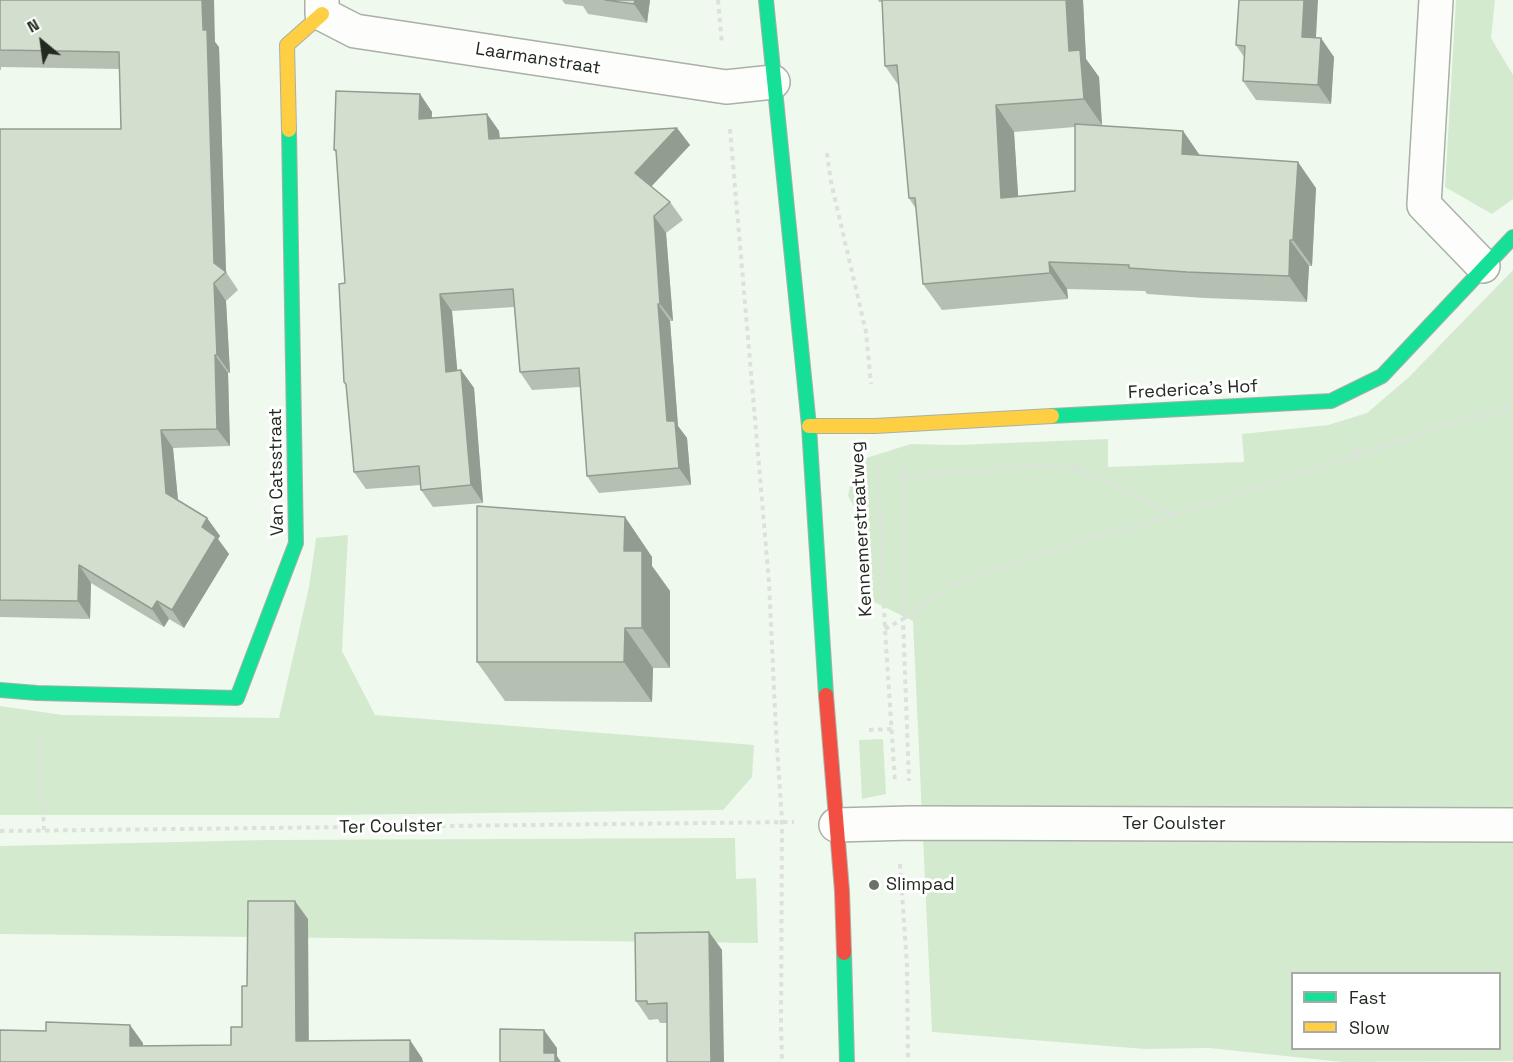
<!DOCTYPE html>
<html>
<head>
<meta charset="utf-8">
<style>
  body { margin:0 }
  #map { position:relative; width:1513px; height:1062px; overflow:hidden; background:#f0f9ee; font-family:"Space Grotesk",sans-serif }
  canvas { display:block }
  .legend { position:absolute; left:1291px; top:972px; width:210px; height:78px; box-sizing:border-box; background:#fff; border:2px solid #a7aaa6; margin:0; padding:8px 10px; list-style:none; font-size:18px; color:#222a20 }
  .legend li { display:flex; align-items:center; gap:12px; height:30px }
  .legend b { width:30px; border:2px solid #a7aaa6 }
  .north { position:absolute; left:12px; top:12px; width:60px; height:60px; -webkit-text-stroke:4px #fff; paint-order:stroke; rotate:331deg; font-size:16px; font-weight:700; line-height:24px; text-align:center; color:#222a20 }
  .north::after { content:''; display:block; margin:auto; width:21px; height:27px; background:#222a20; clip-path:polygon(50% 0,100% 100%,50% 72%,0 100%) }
</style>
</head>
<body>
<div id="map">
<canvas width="1513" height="1062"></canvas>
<ul class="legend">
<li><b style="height:8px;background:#16e098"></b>Fast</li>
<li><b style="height:8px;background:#ffcf43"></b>Slow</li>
</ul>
<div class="north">N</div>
</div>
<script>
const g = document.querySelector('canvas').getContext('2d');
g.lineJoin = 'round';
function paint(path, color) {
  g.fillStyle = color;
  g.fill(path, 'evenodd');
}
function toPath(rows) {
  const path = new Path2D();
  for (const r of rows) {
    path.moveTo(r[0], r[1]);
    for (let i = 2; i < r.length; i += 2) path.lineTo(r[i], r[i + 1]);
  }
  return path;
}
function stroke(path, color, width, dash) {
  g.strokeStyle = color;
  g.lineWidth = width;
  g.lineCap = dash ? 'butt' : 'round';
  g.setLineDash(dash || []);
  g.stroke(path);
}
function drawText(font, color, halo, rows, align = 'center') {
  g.font = font + ' "Space Grotesk",sans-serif';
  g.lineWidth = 6;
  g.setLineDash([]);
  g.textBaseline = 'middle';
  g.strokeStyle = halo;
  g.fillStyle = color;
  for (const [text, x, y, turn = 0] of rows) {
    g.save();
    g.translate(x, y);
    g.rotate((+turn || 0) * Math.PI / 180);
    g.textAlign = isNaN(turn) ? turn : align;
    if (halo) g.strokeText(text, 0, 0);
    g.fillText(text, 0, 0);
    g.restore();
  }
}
const green = toPath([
  [1456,0,1495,0,1491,38,1513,75,1513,199,1492,214,1445,187],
  [1513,270,1513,1061,1342,1062,1209,1048,1145,1049,932,1032,913,621,868,599,859,515,848,496,853,472,866,458,911,444,956,445,1108,439,1108,467,1244,462,1242,434,1328,425,1367,413,1409,377],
  [1292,974,1500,974,1500,1048,1292,1048],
  [348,535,342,651,375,715,754,745,752,777,723,810,333,815,0,815,0,706,63,715,279,718,309,587,316,538],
  [883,739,886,794,862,799,859,740],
  [735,838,736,879,756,878,758,943,0,934,0,846,266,840]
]);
const path = toPath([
  [718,0,722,44],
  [730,129,769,582,776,731,782,821,781,1026,782,1062],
  [827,153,831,182,866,332,871,384],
  [1359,455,1513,405],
  [902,467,903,619],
  [878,469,885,629,895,782],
  [903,477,1042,465,1078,469],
  [1173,514,1359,455,1353,439],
  [903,619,950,587,1002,567,1173,514,1078,469,1079,458],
  [885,629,903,619,909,781],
  [869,730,892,729],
  [39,736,44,830],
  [0,831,794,822],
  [900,864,907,966,908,1062]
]);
const street = toPath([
  [322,0,322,14,355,31,726,87,773,82],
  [1436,0,1424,205,1483,266],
  [836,825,911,823,1513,825]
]);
const fast = toPath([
  [766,0,809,426,826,695],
  [1052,416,1331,401,1382,376,1513,237],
  [0,690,37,693,237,698,296,543,289,130],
  [844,953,847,1062]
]);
const slow = toPath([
  [289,130,287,45,322,14],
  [809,426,875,426,1052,416]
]);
const jam = toPath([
  [826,695,842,891,844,953]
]);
const wall = toPath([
  [0,0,215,42,219,47,226,272,238,290,226,301,230,373,228,373,230,446,173,448,178,500,207,518,220,536,218,539,229,554,184,628,169,619,164,627,91,583,90,619,0,617,0,129,121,129,120,69,1,67,1,70,0,70],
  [562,0,650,0,647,23,588,14,583,6,565,4],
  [878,0,1083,0,1086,59,1099,77,1102,125,1094,125,1183,131,1200,156,1316,188,1312,266,1309,266,1307,302,1205,298,1147,294,1145,291,1067,289,1068,299,942,310,923,284,916,209,909,198,899,86,885,66,882,2,879,2],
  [1075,127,1075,191,1018,197,1014,132],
  [1316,38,1334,57,1331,104,1256,100,1243,81,1244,57,1236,45],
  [420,94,432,112,432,118,487,114,499,131,500,138,677,128,690,145,651,187,670,202,683,220,666,233,673,321,670,321,678,426,687,438,691,485,599,493,587,476,580,387,532,390,520,372,514,307,452,311,457,371,461,370,474,388,483,503,433,507,421,490,421,485,366,489,354,472,346,386,344,382,345,283,337,154,334,150],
  [625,517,652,557,652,566,670,591,670,668,653,668,652,702,505,701,477,662],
  [709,932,722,950,667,1023,660,1023,658,1019,649,1020,636,1001]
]);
const shadedWall = toPath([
  [202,0,214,0,215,42,219,47,226,272,214,263],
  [635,0,650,0,647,23,634,4],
  [1066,0,1083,0,1086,59,1099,77,1102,125,1084,99,1069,51],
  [1304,0,1318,0,1315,55,1302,37],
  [1321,38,1334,57,1331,104,1318,85],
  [420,94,432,112,431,136,419,119],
  [996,105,1014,132,1020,224,1001,198],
  [487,114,499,131,501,156,489,139],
  [677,128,690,145,647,191,635,173],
  [1183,131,1201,157,1182,154],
  [1298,162,1316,188,1312,266,1293,240],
  [654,216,666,233,673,321,660,304],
  [1290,240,1309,266,1307,302,1289,276],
  [1049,262,1067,289,1068,299,1050,273],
  [214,283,226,301,230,373,217,355],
  [440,294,452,311,459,389,446,372],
  [658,304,670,321,678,426,687,438,691,485,679,468,667,421],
  [215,355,228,373,230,446,217,429],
  [461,370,474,388,483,503,471,485],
  [161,430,173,448,179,511,166,493],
  [625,517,652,557,652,566,670,591,670,668,642,628,624,551],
  [207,518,220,536,218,539,229,554,184,628,172,610,202,527],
  [79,565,91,583,90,619,78,601],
  [157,601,169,619,164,627,152,609],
  [625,628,653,668,652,702,624,662],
  [295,901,308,919,309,1059,296,1041],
  [709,932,722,950,724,1062,711,1062],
  [130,1025,143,1043,143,1062,130,1046],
  [544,1030,557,1048,557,1056,561,1062,551,1062,544,1053],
  [410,1040,422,1058,423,1062,410,1062]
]);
const building = toPath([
  [0,0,202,0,203,30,207,30,214,263,226,272,214,283,217,355,215,355,217,429,161,430,166,493,207,518,202,527,216,537,172,610,157,601,152,609,79,565,78,601,0,600,0,129,121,129,119,52,0,50,0,0],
  [605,0,635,0,634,4,605,0],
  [882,0,1066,0,1069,51,1080,50,1084,99,996,105,1001,198,1075,191,1075,124,1183,131,1182,154,1298,162,1293,240,1290,240,1289,276,1187,272,1129,268,1129,265,1049,262,1050,273,923,284,915,198,909,198,897,65,885,66,882,0],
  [1239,0,1304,0,1302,37,1321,38,1318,85,1243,81,1245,46,1236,45,1239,0],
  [336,91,420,94,419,119,487,114,489,139,677,128,635,173,670,202,654,216,660,304,658,304,667,421,675,421,679,468,587,476,579,368,520,372,513,289,440,294,446,372,461,370,471,485,421,490,419,466,354,472,346,384,344,382,339,284,345,283,336,150,334,150,336,91],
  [477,506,625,517,624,551,642,551,642,628,625,628,624,662,477,662,477,506],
  [248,901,295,901,296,1041,410,1040,410,1062,0,1062,0,1030,46,1031,46,1022,130,1025,130,1046,231,1045,231,1027,242,1027,242,986,247,986,248,901],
  [709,932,711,1062,667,1062,667,1003,647,1004,647,1001,636,1001,635,933,709,932],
  [500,1029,544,1030,544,1053,555,1053,555,1062,500,1062,500,1029]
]);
const markers = [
  [874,885,6,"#6a7268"]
];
const streetNames = [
  ["Laarmanstraat",538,59,9],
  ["Frederica's Hof",1193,390,-3],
  ["Van Catsstraat",277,472,-91],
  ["Kennemerstraatweg",862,529,-93],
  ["Ter Coulster",1174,824],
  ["Ter Coulster",391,827,-1]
];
const poiNames = [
  ["Slimpad",886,885]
];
paint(green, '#d4eacf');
stroke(street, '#a9b0a7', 36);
stroke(fast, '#a9b0a7', 16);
stroke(slow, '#a9b0a7', 16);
stroke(jam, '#a9b0a7', 16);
stroke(path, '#dde0dc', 4, [4.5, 4.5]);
stroke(street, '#fdfefc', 33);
stroke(fast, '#16e098', 14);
stroke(slow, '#ffcf43', 14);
stroke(jam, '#f24e42', 14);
paint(wall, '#b5c0b2');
paint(shadedWall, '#939c91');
paint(building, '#d2dfcf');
stroke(building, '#939c91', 1.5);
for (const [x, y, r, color] of markers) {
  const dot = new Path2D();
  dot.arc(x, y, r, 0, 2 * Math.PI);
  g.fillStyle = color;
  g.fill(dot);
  stroke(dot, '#fff', 2);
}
drawText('18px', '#222a20', '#fff', streetNames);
drawText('18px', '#222a20', '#fff', poiNames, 'left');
</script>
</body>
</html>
